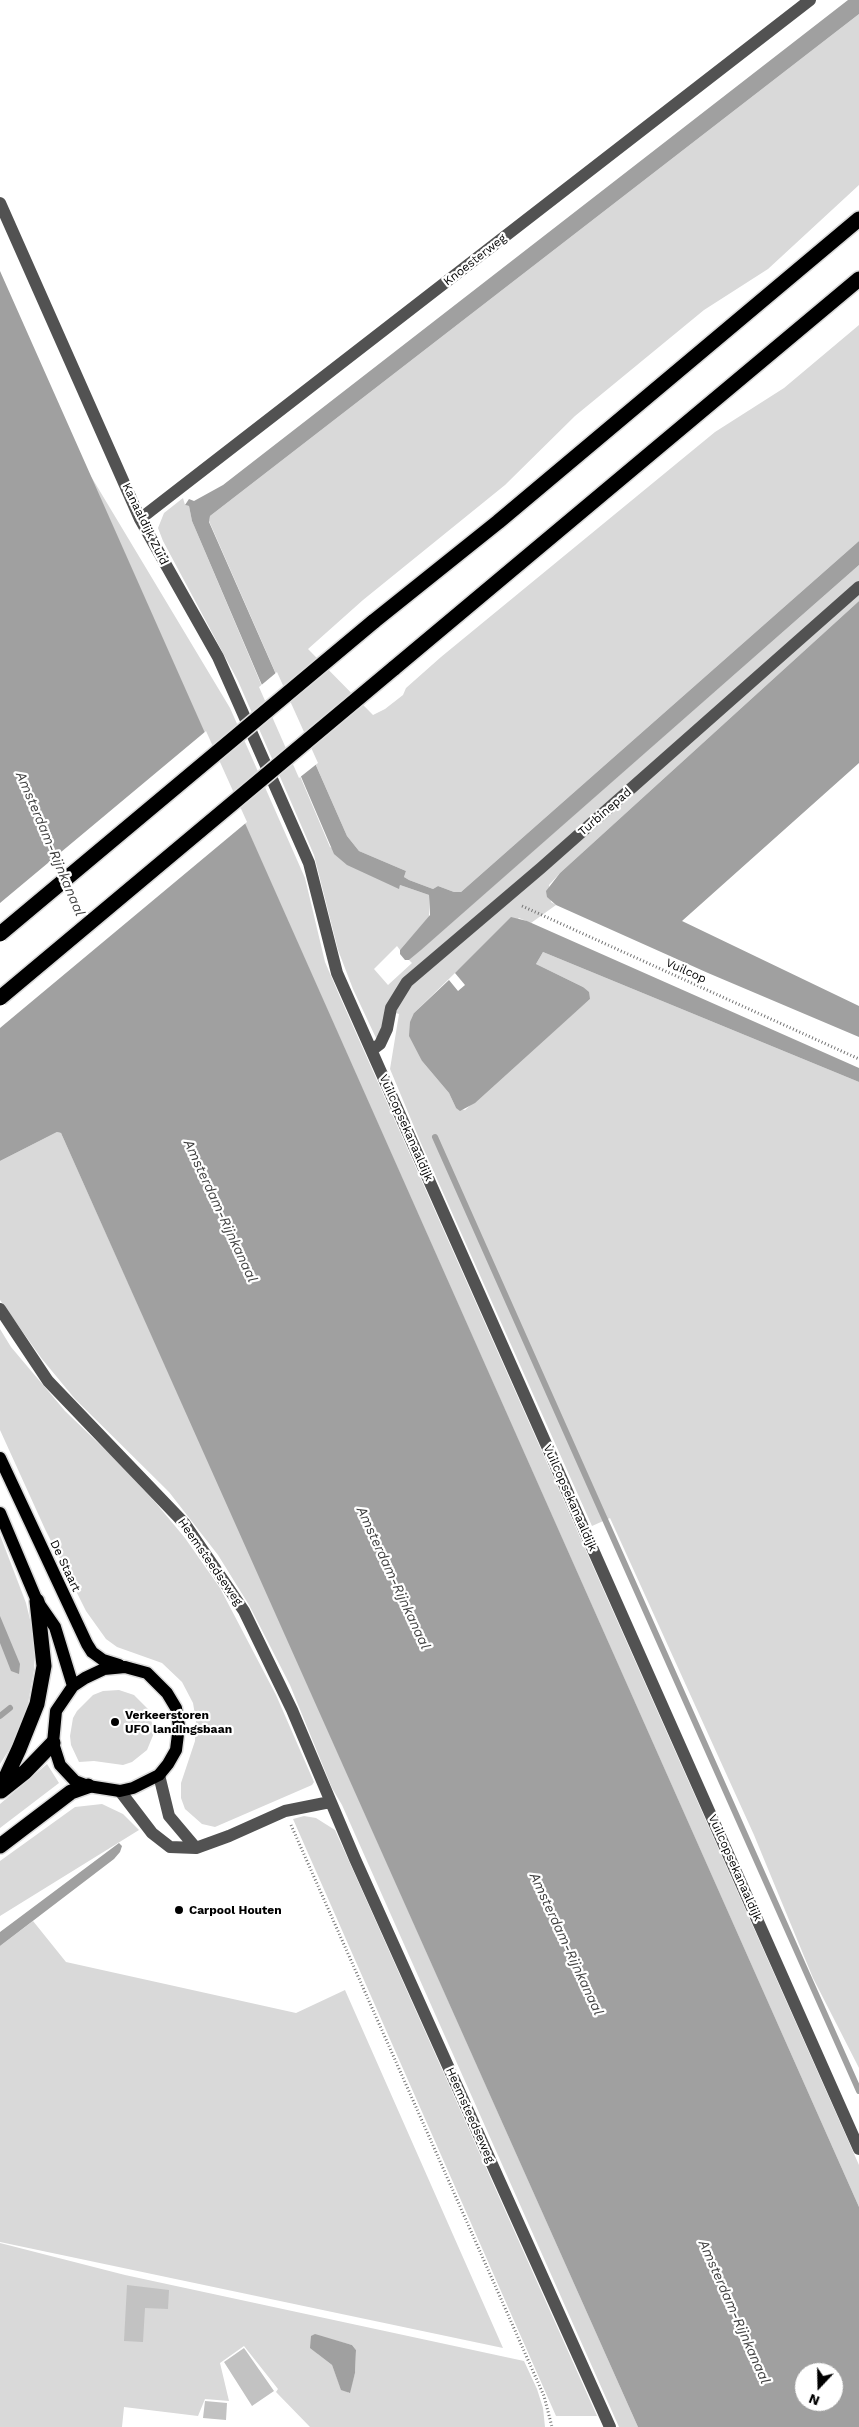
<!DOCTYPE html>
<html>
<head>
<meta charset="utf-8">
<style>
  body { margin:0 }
  #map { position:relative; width:859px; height:2427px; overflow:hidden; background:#fff; font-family:"Work Sans",sans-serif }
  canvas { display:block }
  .north { position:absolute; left:794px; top:2362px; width:50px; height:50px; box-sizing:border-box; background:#fff; border:1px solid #999; border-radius:50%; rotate:201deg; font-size:14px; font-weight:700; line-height:20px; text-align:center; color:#000 }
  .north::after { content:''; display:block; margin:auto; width:18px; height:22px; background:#000; clip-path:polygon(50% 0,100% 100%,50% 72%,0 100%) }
</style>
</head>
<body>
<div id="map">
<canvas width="859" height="2427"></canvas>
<div class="north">N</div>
</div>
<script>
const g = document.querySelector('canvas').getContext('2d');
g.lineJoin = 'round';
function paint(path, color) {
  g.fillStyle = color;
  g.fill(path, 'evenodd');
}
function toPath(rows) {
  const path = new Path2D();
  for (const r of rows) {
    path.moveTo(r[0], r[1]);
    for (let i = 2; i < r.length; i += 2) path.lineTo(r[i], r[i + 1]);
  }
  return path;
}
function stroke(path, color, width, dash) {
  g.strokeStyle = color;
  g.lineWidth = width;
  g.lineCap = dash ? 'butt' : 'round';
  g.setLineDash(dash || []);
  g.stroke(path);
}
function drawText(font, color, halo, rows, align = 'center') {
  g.font = font + ' "Work Sans",sans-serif';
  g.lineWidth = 4.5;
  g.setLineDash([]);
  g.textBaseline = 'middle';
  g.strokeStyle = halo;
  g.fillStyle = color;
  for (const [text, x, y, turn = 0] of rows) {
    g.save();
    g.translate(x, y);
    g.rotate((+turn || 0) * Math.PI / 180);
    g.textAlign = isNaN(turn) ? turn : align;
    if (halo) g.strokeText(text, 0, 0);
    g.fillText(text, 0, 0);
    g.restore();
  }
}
const green = toPath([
  [859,14,859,185,768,269,704,310,575,416,505,485,363,600,308,649,373,715,385,709,403,695,406,688,441,657,715,432,784,388,859,325,859,541,461,892,454,892,438,886,433,889,409,880,404,877,406,871,359,851,347,836,209,521,210,516],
  [89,473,230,708,305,878,325,962,340,997,859,2165,859,2207],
  [183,498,185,505,189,506,192,521,330,847,399,888,400,885,429,895,429,917,400,950,397,946,374,969,388,985,412,963,409,960,859,565,859,601,560,873,549,885,551,902,556,905,531,923,519,918,455,973,414,1013,422,1061,449,1093,456,1108,465,1110,590,999,583,987,536,964,543,952,859,1082,859,2068,813,1978,754,1835,610,1518,592,1526,420,1141,390,1069,399,1014,385,1010,381,1034,376,1038,353,989,338,950,314,855,288,795,238,681,163,541,158,528,164,513],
  [57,1132,61,1133,204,1452,638,2427,619,2427,342,1805,332,1788,290,1685,249,1605,218,1555,169,1492,75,1399,42,1359,0,1300,0,1161],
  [0,1329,11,1347,65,1411,116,1460,155,1502,185,1538,220,1588,276,1695,314,1782,312,1785,215,1827,202,1824,185,1809,181,1798,181,1783,195,1741,196,1721,193,1703,182,1682,162,1663,117,1647,106,1639,86,1611,45,1529,0,1430],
  [0,1535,26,1603,34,1636,34,1670,27,1709,14,1742,0,1764],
  [119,1690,134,1695,149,1710,154,1733,147,1750,132,1762,123,1765,94,1761,79,1762,71,1745,70,1736,73,1718,77,1711,93,1695,103,1691],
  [47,1764,59,1783,0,1828,0,1804],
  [102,1804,123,1814,139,1830,0,1916,0,1861,75,1807],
  [304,1816,316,1818,335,1830,597,2416,556,2416,293,1819],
  [33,1921,66,1962,296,2013,345,1990,503,2348,0,2242,0,1946],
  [0,2243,125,2275,524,2361,537,2389,543,2408,545,2427,310,2427,276,2392,278,2389,244,2346,220,2363,229,2401,205,2399,198,2416,124,2407,122,2427,0,2427],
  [315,2335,352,2345,356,2350,355,2373,349,2393,340,2386,332,2365,318,2354]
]);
const water = toPath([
  [848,0,859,0,859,14,210,516,209,522,347,836,359,851,406,871,404,877,409,880,433,889,438,886,454,892,461,892,859,541,859,565,421,950,409,960,405,960,400,954,400,950,430,915,429,895,400,885,399,889,347,865,334,854,192,521,189,506,185,505,189,499,194,501,223,485],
  [0,271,859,2207,859,2427,638,2427,61,1133,57,1132,0,1161],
  [804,2372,834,2372,834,2402,804,2402],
  [859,601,859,763,682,921,859,1006,859,1037,708,973,556,905,547,897,546,891,560,873],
  [511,917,527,921,859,1068,859,1082,543,952,536,964,583,987,589,992,590,999,475,1103,460,1111,456,1108,449,1093,422,1061,409,1036,410,1022,414,1013,449,980,458,991,465,985,455,973],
  [0,1616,20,1664,19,1674,11,1671,0,1643],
  [119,1843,122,1846,120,1852,114,1859,0,1946,0,1932],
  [315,2334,352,2345,356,2350,355,2373,350,2393,341,2390,332,2365,310,2348,311,2336]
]);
const pier = toPath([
  [277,672,318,763,299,778,259,687],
  [206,731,247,822,0,1028,0,903]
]);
const stream = toPath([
  [435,1137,859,2091],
  [0,1716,10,1708]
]);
const building = toPath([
  [127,2285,169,2290,168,2309,145,2308,143,2342,124,2341],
  [244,2348,274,2391,252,2406,224,2362],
  [205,2401,227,2403,226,2420,203,2418]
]);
const path = toPath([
  [522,906,859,1059],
  [291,1825,544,2396,552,2427]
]);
const minor = toPath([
  [0,203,140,519,218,657,234,693,309,863,337,973,859,2149],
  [140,519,810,0],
  [372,1050,380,1044,387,1029,391,1008,407,982,541,868,859,587],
  [0,1309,48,1381,185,1524,244,1611,292,1710,355,1859,610,2427],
  [159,1775,169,1816,196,1848],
  [120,1791,152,1833,170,1847,196,1848,229,1836,285,1811,330,1802]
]);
const major = toPath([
  [0,1458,87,1644,92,1652,103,1660,119,1665],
  [0,1513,37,1601,55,1627,73,1686],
  [125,1667,147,1673,167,1693,176,1708,179,1726,176,1750,168,1764,159,1775,133,1788,120,1791,88,1786,75,1781,60,1765,53,1743,56,1711,73,1686,85,1678,104,1669,125,1667]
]);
const highway = toPath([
  [373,622,498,522,859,219],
  [393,669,859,279],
  [0,1790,19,1749,37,1704,44,1666,37,1601],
  [1,1791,25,1772,53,1743],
  [0,1846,71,1792,88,1786]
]);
const highwayBridge = toPath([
  [0,934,373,622],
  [0,998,393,669]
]);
const markers = [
  [115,1722,5,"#000"],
  [179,1910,5,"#000"]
];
const streetNames = [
  ["Knoesterweg",475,260,-38],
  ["Kanaaldijk Zuid",145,524,64],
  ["Turbinepad",605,812,-41],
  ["Vuilcop",686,971,24],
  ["Vuilcopsekanaaldijk",406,1128,66],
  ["Vuilcopsekanaaldijk",570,1498,66],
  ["Heemsteedseweg",210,1562,55],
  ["De Staart",65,1566,65],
  ["Vuilcopsekanaaldijk",735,1868,66],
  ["Heemsteedseweg",470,2115,66]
];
const poiNames = [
  ["Verkeerstoren",125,1715],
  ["UFO landingsbaan",125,1729],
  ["Carpool Houten",189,1910]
];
const waterNames = [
  ["Amsterdam-Rijnkanaal",50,844,67],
  ["Amsterdam-Rijnkanaal",220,1211,65],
  ["Amsterdam-Rijnkanaal",393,1578,65],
  ["Amsterdam-Rijnkanaal",566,1944,65],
  ["Amsterdam-Rijnkanaal",734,2312,66]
];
paint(green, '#d9d9d9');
paint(water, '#a0a0a0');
paint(pier, '#fff');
stroke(stream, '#a0a0a0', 6);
paint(building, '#c2c2c2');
stroke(major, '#dbdbdb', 15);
stroke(highway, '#dbdbdb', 18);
stroke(path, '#747474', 3, [1, 2.5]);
stroke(minor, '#525252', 12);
stroke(major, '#000', 12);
stroke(highway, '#000', 15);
stroke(highwayBridge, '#dbdbdb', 18, []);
stroke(highwayBridge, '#000', 15);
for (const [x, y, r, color] of markers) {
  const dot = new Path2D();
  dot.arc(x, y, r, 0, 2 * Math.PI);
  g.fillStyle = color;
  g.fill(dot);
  stroke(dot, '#fff', 2);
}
drawText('12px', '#000', '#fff', streetNames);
drawText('bold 12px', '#000', '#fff', poiNames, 'left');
drawText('italic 14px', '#414141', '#fff', waterNames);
</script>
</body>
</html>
